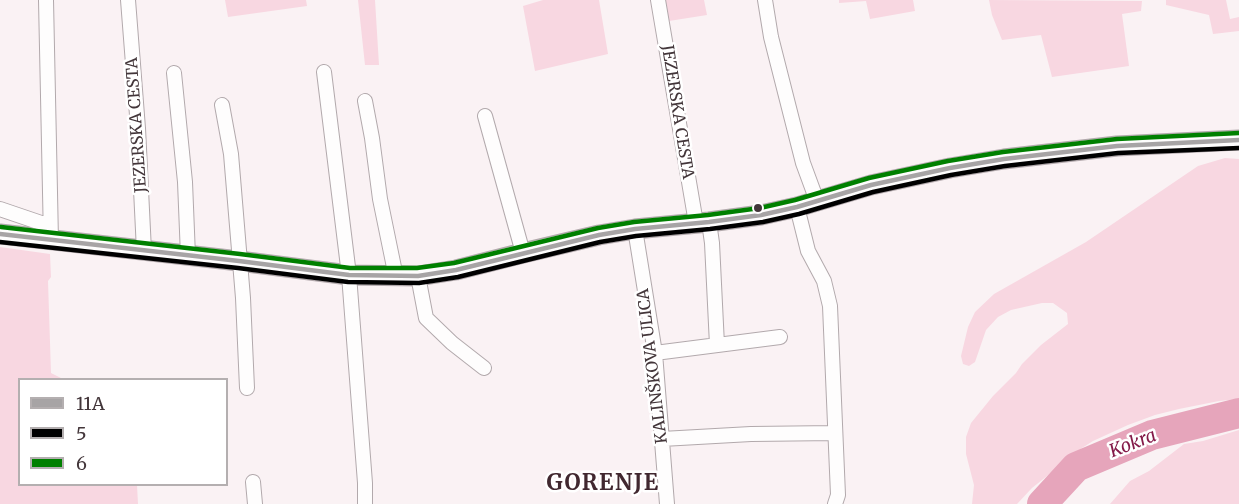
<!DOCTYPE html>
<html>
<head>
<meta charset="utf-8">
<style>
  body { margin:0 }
  #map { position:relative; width:1239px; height:504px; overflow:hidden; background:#faf2f4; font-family:Merriweather,serif }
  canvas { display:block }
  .legend { position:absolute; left:18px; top:378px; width:210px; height:108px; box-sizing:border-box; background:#fff; border:2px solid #b4afb0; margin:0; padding:8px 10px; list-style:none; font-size:18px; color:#43363a }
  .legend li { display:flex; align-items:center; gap:12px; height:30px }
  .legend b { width:30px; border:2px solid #b4afb0 }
</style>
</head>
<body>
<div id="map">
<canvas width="1239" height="504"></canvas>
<ul class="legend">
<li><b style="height:8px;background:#a7a4a5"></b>11A</li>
<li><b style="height:8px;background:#000"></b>5</li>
<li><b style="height:8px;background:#008000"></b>6</li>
</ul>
</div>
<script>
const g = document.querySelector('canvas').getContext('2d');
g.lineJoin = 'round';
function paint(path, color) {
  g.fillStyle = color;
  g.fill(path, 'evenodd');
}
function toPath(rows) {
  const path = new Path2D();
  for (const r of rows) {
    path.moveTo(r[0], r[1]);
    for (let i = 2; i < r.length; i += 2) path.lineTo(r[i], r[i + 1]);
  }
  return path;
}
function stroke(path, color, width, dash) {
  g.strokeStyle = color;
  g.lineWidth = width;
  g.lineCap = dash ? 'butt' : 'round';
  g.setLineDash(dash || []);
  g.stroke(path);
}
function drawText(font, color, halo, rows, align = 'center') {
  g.font = font + ' Merriweather,serif';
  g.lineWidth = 5;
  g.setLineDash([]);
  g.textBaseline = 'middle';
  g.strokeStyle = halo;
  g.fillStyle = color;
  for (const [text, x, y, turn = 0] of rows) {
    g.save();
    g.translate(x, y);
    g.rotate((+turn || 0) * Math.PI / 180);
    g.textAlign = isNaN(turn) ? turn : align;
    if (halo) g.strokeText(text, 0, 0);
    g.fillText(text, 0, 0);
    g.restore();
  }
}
const green = toPath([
  [225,0,306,0,307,6,228,17],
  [358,0,375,0,379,65,365,65],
  [543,0,599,0,608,54,535,71,523,6],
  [664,0,704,0,707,15,669,21],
  [839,0,913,0,915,11,870,19,866,1,839,3],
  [989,0,1142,1,1141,11,1122,14,1129,66,1052,77,1041,35,1002,40,992,15],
  [1166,0,1226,0,1230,19,1239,17,1239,31,1213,34,1209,15,1166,5],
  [1225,158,1239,159,1239,399,1219,401,1179,409,1155,415,1128,425,1093,441,1082,448,1032,488,1017,504,972,504,974,485,966,454,966,437,971,423,993,396,1016,373,1022,364,1041,345,1068,324,1067,313,1053,303,1042,303,1011,310,998,317,986,330,975,362,969,366,963,364,961,356,968,327,975,312,994,294,1086,242,1198,166],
  [0,247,50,254,51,277,48,281,51,373,61,378,66,379,20,380,20,484,137,485,138,504,0,504],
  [1239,430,1239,504,1110,504,1130,481,1149,471,1184,444,1203,441]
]);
const river = toPath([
  [1042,504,1076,467,1152,435,1239,413]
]);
const minor = toPath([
  [46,0,51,240],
  [128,0,138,128,144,251],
  [658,0,696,223],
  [765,0,771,37,803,163,817,201],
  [324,72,349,275,365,483,365,504],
  [174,73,185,182,188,256],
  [365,101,372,138,380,199,396,277],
  [222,105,231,154,243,298,247,388],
  [485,116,523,253],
  [797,207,808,251,824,281,830,306,838,495,835,504],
  [0,209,50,226],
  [709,222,712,243,717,345],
  [635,229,655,353,667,504],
  [418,276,426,318,452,343,484,368],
  [655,353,780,337],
  [662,439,751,434,835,433],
  [253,482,255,504]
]);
const tertiary = toPath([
  [0,234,239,261,349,275,418,276,456,270,523,253,599,235,635,229,709,222,761,215,797,207,871,185,950,168,1004,159,1117,146,1239,140]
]);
const bus1 = toPath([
  [0,234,239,261,349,275,418,276,456,270,599,235,635,229,709,222,761,215,797,207,871,185,950,168,1004,159,1117,146,1239,140]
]);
const bus2 = toPath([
  [0,242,238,268,348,282,419,283,458,277,600,242,636,236,710,229,763,222,799,214,873,192,951,175,1005,166,1118,153,1239,148]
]);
const bus3 = toPath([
  [1,227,240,254,350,268,417,268,454,263,598,228,634,222,708,215,760,208,795,200,869,178,948,161,1003,152,1117,139,1239,133]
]);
const markers = [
  [758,208,5,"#43363a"]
];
const streetNames = [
  ["JEZERSKA CESTA",677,112,81],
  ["JEZERSKA CESTA",137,125,-94],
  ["KALINŠKOVA ULICA",653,366,-97]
];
const waterNames = [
  ["Kokra",1133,444,-21]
];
const districtNames = [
  ["GORENJE",603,484]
];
paint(green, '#f8d7e1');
stroke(river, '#e6a5bb', 30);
stroke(minor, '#b2a9ac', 16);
stroke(tertiary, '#b2a9ac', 21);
stroke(minor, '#fefdfd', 14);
stroke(tertiary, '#fefdfd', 18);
stroke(bus1, '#a7a4a5', 4.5);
stroke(bus2, '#000', 4.5);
stroke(bus3, '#008000', 4.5);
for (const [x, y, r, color] of markers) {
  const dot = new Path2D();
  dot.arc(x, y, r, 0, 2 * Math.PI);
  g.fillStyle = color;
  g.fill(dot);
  stroke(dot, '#fff', 2);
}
drawText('16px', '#43363a', '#fff', streetNames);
drawText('italic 18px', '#841a49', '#fff', waterNames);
g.letterSpacing = '1.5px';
drawText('bold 22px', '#412830', '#fff', districtNames);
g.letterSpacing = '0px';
</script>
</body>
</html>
